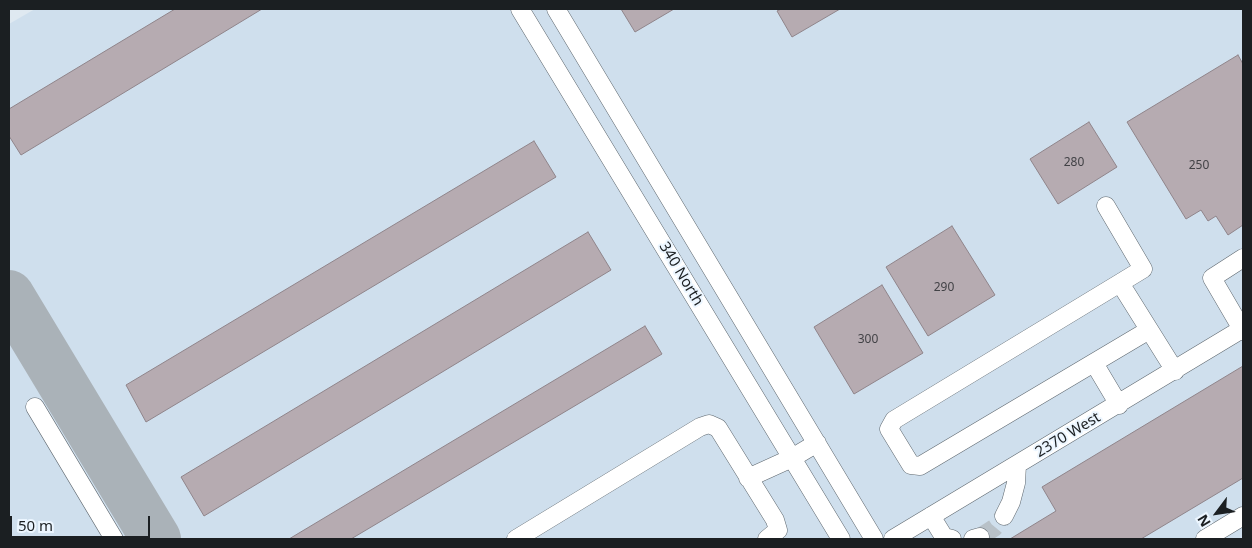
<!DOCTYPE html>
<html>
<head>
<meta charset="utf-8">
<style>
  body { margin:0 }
  #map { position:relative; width:1252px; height:548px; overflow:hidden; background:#dfe9f1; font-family:"Noto Sans",sans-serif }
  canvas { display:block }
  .frame { position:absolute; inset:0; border:10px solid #1b1f22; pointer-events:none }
  .north { position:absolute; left:1192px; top:488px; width:50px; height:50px; -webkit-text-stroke:4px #ecf6ff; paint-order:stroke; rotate:239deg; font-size:14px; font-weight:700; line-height:20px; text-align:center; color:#1b1f22 }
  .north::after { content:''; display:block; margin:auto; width:18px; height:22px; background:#1b1f22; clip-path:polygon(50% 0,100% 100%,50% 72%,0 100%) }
  .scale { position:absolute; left:10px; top:516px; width:140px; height:22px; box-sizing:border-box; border:2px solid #1b1f22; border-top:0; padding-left:6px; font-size:15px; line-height:18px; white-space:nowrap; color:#1b1f22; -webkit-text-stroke:4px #ecf6ff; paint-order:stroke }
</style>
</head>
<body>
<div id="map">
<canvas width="1252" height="548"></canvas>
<div class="frame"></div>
<div class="north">N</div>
<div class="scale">50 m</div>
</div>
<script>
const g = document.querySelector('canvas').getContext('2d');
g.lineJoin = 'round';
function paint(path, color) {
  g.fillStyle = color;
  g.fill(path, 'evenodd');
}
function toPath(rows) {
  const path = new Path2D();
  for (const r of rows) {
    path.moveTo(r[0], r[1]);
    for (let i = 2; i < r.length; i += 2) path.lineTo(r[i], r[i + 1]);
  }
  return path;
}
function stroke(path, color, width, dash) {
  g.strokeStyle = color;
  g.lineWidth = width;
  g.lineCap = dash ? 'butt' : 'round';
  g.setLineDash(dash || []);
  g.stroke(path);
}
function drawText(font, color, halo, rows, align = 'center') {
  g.font = font + ' "Noto Sans",sans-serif';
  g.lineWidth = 4;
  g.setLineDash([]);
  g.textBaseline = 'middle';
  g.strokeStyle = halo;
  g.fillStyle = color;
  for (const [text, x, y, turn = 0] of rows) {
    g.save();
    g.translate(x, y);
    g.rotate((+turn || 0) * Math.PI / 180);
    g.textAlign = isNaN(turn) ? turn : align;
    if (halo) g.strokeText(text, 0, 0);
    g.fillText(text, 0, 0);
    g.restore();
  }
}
const built = toPath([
  [35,9,1243,9,1243,539,9,539,9,24]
]);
const taxiway = toPath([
  [9,295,156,539]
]);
const building = toPath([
  [175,9,262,9,21,155,9,136,9,109,175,9],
  [621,9,674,9,635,32,621,9],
  [781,9,840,9,792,37,777,11,781,9],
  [1238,55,1243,64,1243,225,1228,235,1216,216,1208,221,1201,210,1186,219,1127,122,1238,55],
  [1089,122,1117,167,1058,204,1030,159,1089,122],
  [534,141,556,177,146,422,126,385,534,141],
  [952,226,995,295,928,336,886,267,952,226],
  [588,232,611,270,204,516,181,477,588,232],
  [882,285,923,353,854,394,814,327,882,285],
  [645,326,662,354,351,539,289,539,645,326],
  [1243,366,1243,478,1141,539,1010,539,1056,511,1042,487,1243,366]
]);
const minorTunnel = toPath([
  [980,537,994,528,1004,516]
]);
const minor = toPath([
  [520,9,841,539],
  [556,9,874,539],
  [1106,206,1143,269,1120,283],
  [1243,258,1212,278,1243,331],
  [1149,330,920,466,911,465,889,429,894,420,1120,283,1175,371],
  [1094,363,1119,405],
  [35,407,114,539],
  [748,478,792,458,817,443],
  [931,516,944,537,952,539],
  [1004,516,1011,502,1016,483,1017,465],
  [516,539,700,427,709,424,718,428,775,520,778,530,767,539],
  [893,539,1242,329],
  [973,539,980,537],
  [1205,539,1243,516]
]);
const numberNames = [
  ["280",1074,163],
  ["250",1199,166],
  ["290",944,288],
  ["300",868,340]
];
const streetNames = [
  ["340 North",681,274,59],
  ["2370 West",1068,435,-31]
];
paint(built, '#cfdfed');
stroke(taxiway, '#aab2b8', 50);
paint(building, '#b6abb1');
stroke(building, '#90858b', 1);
stroke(minorTunnel, '#b8c1c8', 18, [18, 9]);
stroke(minor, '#5f686f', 19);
stroke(minor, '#fff', 18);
drawText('12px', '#424246', null, numberNames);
drawText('15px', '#1b1f22', '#ecf6ff', streetNames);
</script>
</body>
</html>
